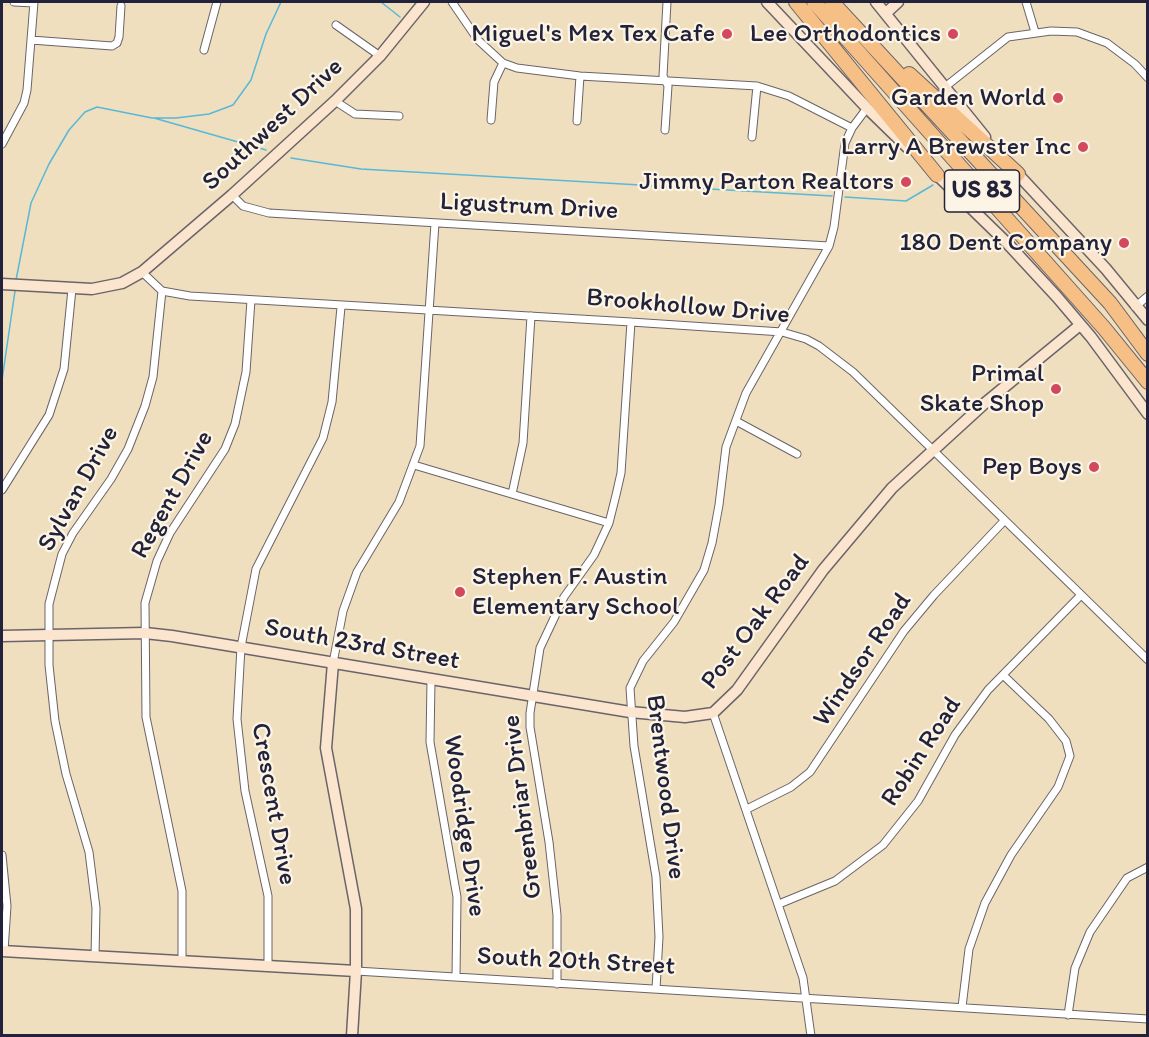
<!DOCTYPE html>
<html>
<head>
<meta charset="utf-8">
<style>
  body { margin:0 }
  #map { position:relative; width:1149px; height:1037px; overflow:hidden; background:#efdfbf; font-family:Itim,sans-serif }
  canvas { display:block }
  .frame { position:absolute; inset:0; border:3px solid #22223b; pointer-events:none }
</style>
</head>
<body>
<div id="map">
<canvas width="1149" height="1037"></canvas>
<div class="frame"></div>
</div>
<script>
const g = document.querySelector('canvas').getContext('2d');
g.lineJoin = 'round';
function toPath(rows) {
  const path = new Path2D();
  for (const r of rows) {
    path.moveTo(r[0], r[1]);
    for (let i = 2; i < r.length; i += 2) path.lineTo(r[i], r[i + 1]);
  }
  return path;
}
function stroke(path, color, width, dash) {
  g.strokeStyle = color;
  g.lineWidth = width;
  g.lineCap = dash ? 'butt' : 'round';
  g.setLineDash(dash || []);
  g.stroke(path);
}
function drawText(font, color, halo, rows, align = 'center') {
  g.font = font + ' Itim,sans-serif';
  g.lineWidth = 4.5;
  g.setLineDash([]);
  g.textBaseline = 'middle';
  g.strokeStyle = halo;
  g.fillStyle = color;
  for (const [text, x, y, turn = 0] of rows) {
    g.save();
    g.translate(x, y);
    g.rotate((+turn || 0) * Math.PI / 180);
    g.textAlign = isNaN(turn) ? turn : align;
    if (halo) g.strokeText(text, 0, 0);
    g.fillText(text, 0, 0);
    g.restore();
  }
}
const stream = toPath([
  [381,2,400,17],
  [154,118,266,150],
  [291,158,361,169,832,196],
  [845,197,906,201,933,185],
  [16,280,31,203,49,164,69,130,85,112,97,107,152,118,176,118,209,114,233,105,251,80,266,34,281,2],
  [2,380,15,291]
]);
const street = toPath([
  [14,2,34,3],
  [452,2,478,40,503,63,517,68,580,76,757,86,789,96,852,128],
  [1026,2,1035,32],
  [336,25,380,56],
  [31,40,112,46,117,43,119,37,121,6],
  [204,50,217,2],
  [945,87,1008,37,1051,31,1077,32,1107,43,1135,64,1148,78],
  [335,101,355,114,399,116],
  [491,120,494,82,503,63],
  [577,121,580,76],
  [665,130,668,86,663,76,667,2],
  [752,137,757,86],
  [2,144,24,103,27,90,34,2],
  [232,195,243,206,269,213,829,246],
  [142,272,162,291,190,296,631,322,782,332,806,339,819,346,853,372,1148,660],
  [1135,307,1148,296],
  [736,421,797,454],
  [414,465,609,523],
  [2,490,49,415,64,369,72,289],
  [512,494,523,443,531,316],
  [333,663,343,611,357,572,399,502,420,446,435,223],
  [431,680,430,742,457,897,456,977],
  [713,713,803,978,811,1036],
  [747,809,791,787,810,772,904,631,934,595,1004,521],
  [2,855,7,906,4,951],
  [779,904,835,881,883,845,918,801,955,735,988,690,1081,595],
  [95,957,96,908,89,852,66,774,55,721,49,665,49,604,62,554,73,533,111,479,128,449,145,406,153,377,162,291],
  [182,961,182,891,146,717,145,603,157,561,170,533,225,449,235,424,246,372,251,300],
  [268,967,268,896,245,791,237,719,241,647,256,569,323,438,332,402,341,307],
  [356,971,1148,1019],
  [557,984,557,915,549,842,530,727,530,713,540,648,564,597,594,555,609,523,616,495,621,473,631,322],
  [656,989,659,937,656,877,634,746,630,688,643,661,674,622,704,570,712,543,719,505,726,447,746,393,829,246,834,227,845,143,852,128,867,108],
  [962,1007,969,949,985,903,1011,855,1058,787,1070,756,1066,741,1049,719,1003,675],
  [1068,1015,1075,968,1090,932,1127,878,1148,867]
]);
const secondary = toPath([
  [767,2,867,108,908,148],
  [876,2,985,137],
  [886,13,898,2],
  [1013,169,1106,269,1148,320],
  [933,171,1008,244,1057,297,1091,337,1148,414],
  [2,284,92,289,122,283,142,272,232,195,335,101,380,56,424,2],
  [2,636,145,633,172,636,630,712,685,717,713,713,737,690,823,570,892,488,985,403,1080,325],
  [333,663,326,748,356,909,356,971,352,1036],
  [2,951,356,971]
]);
const highway = toPath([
  [796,2,937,175],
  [814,2,1104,328,1148,382],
  [832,2,1110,303,1148,354],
  [909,74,1018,174]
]);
const markers = [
  [727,34,6,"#d1495b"],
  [953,34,6,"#d1495b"],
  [1058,98,6,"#d1495b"],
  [1083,147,6,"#d1495b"],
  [906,182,6,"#d1495b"],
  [1124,243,6,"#d1495b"],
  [1056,389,6,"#d1495b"],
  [1094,467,6,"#d1495b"],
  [460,592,6,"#d1495b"]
];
const shields = [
  [982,191,75]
];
const shieldNames = [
  ["US 83",982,191]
];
const poiNames = [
  ["Miguel's Mex Tex Cafe",715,34],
  ["Lee Orthodontics",941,34],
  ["Garden World",1046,98],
  ["Larry A Brewster Inc",1071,147],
  ["Jimmy Parton Realtors",894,182],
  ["180 Dent Company",1112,243],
  ["Primal",1044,374],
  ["Skate Shop",1044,404],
  ["Pep Boys",1082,467],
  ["Stephen F. Austin",472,577,"left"],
  ["Elementary School",472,607,"left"]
];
const streetNames = [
  ["Southwest Drive",273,125,-43],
  ["Ligustrum Drive",529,207,3],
  ["Brookhollow Drive",688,307,5],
  ["Sylvan Drive",79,489,-61],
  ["Regent Drive",173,495,-61],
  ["Post Oak Road",756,622,-53],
  ["South 23rd Street",362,645,10],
  ["Windsor Road",863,660,-56],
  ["Robin Road",922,752,-57],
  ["Brentwood Drive",665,787,83],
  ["Crescent Drive",273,804,80],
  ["Greenbriar Drive",523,807,-97],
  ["Woodridge Drive",464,826,82],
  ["South 20th Street",576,962,3]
];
stroke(stream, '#58b8d7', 1.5);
stroke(street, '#6a6469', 9);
stroke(secondary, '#6a6469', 13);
stroke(highway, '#6a6469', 16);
stroke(street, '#fff', 7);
stroke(secondary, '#fbe5cf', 10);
stroke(highway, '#f5bf86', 14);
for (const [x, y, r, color] of markers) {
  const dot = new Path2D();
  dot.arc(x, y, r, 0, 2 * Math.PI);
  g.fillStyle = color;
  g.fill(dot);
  stroke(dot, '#fcf5e5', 2);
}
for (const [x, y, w] of shields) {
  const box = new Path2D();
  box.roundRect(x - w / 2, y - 21, w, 42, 4.5);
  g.fillStyle = '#fcf5e5';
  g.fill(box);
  stroke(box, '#22223b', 1.5);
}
drawText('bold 24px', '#22223b', null, shieldNames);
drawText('26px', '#22223b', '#fcf5e5', poiNames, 'right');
drawText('26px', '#22223b', '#fcf5e5', streetNames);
</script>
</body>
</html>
